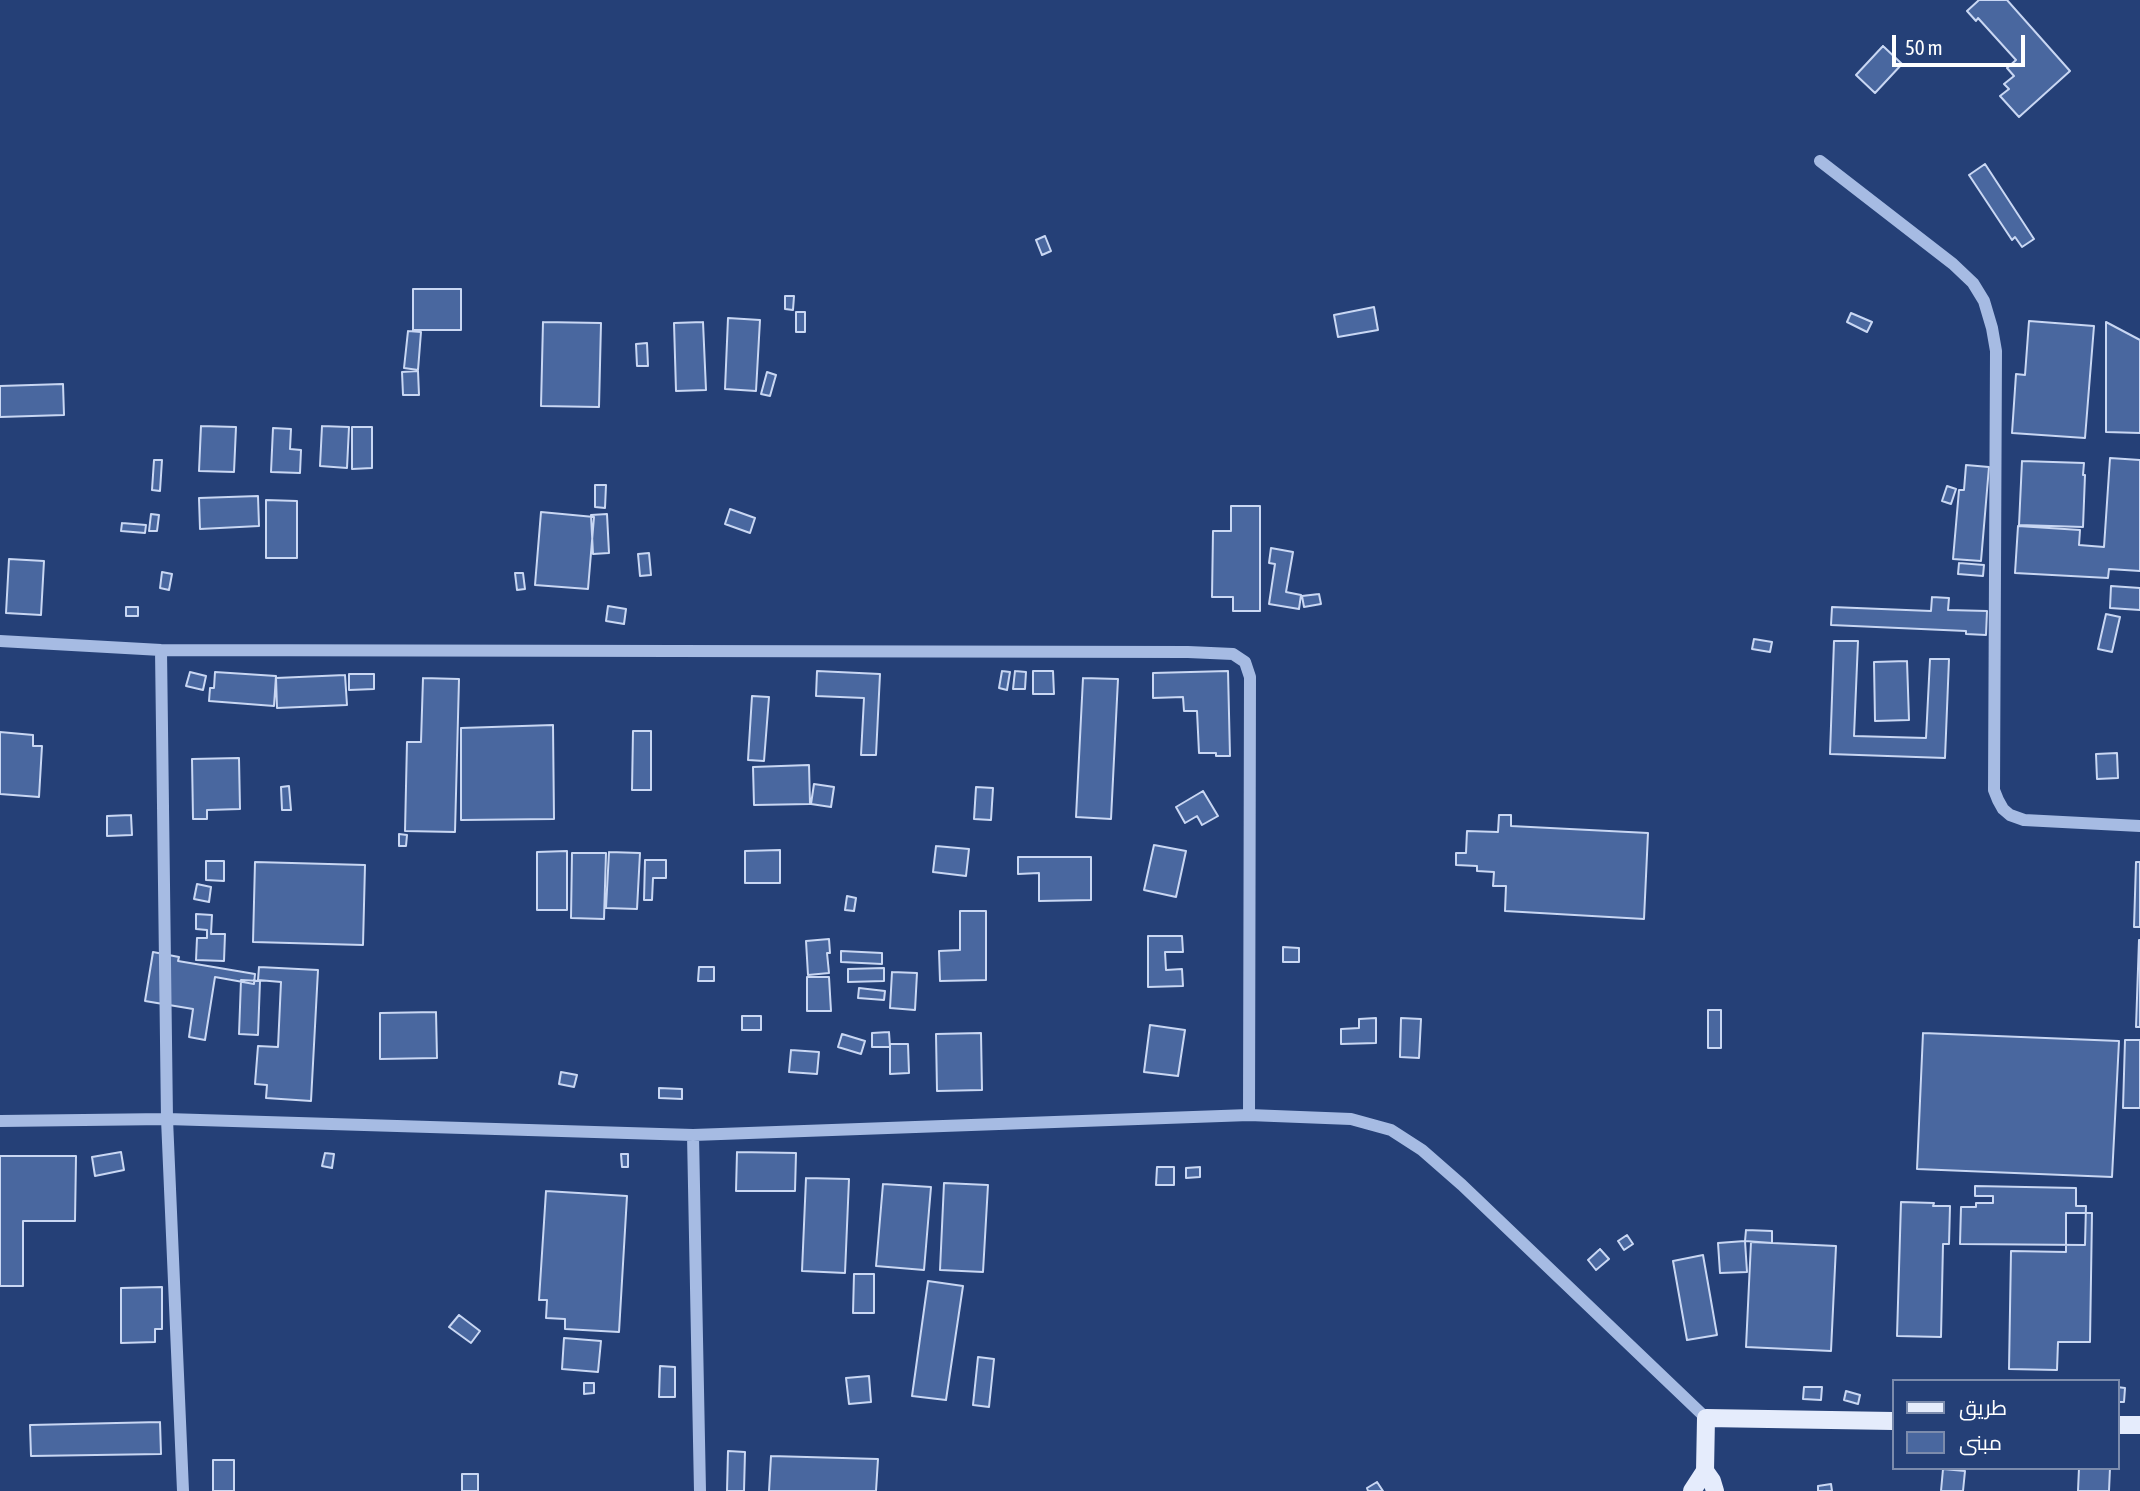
<!DOCTYPE html>
<html>
<head>
<meta charset="utf-8">
<style>
  body { margin:0 }
  #map { position:relative; width:2140px; height:1491px; overflow:hidden; background:#254077; font-family:"Asap Condensed",Cairo,sans-serif }
  canvas { display:block }
  .legend { position:absolute; left:1892px; top:1379px; width:228px; height:91px; box-sizing:border-box; background:#254077; border:2px solid #7c8cad; margin:0; padding:9px 12px; list-style:none; font-size:21px; color:#fff }
  .legend li { display:flex; align-items:center; gap:14px; height:35px }
  .legend b { width:35px; border:2px solid #7c8cad }
  .scale { position:absolute; left:1892px; top:35px; width:133px; height:32px; box-sizing:border-box; border:4px solid #fff; border-top:0; padding-left:9px; font-size:21px; line-height:24px; white-space:nowrap; color:#fff; -webkit-text-stroke:5px #254077; paint-order:stroke }
</style>
</head>
<body>
<div id="map">
<canvas width="2140" height="1491"></canvas>
<ul class="legend">
<li><b style="height:9px;background:#e5ecfc"></b>طريق</li>
<li><b style="height:19px;background:#49679f"></b>مبنى</li>
</ul>
<div class="scale">50 m</div>
</div>
<script>
const g = document.querySelector('canvas').getContext('2d');
g.lineJoin = 'round';
function paint(path, color) {
  g.fillStyle = color;
  g.fill(path, 'evenodd');
}
function toPath(rows) {
  const path = new Path2D();
  for (const r of rows) {
    path.moveTo(r[0], r[1]);
    for (let i = 2; i < r.length; i += 2) path.lineTo(r[i], r[i + 1]);
  }
  return path;
}
function stroke(path, color, width, dash) {
  g.strokeStyle = color;
  g.lineWidth = width;
  g.lineCap = dash ? 'butt' : 'round';
  g.setLineDash(dash || []);
  g.stroke(path);
}
const building = toPath([
  [1979,0,2007,0,2070,71,2019,117,2000,96,2009,89,2004,84,2014,76,2007,68,2016,60,1978,18,1976,21,1967,11,1979,0],
  [1883,46,1902,64,1875,93,1856,75,1883,46],
  [1985,164,2034,239,2022,247,2015,237,2012,240,1969,175,1985,164],
  [1045,236,1051,251,1042,255,1036,240,1045,236],
  [413,289,461,289,461,330,413,330,413,289],
  [785,296,794,296,793,310,785,309,785,296],
  [1374,307,1378,330,1338,337,1334,315,1374,307],
  [796,312,805,312,805,332,796,332,796,312],
  [1851,313,1872,322,1867,332,1847,322,1851,313],
  [728,318,760,320,756,391,725,389,728,318],
  [2029,321,2094,326,2085,438,2012,433,2016,374,2025,375,2029,321],
  [543,322,601,323,599,407,541,406,543,322],
  [703,322,706,390,676,391,674,323,703,322],
  [2106,322,2140,340,2140,433,2106,432,2106,322],
  [408,331,421,332,418,370,404,368,408,331],
  [647,343,648,366,637,366,636,344,647,343],
  [418,371,419,395,403,395,402,372,418,371],
  [767,372,776,375,770,396,761,394,767,372],
  [63,384,64,415,0,417,0,386,63,384],
  [201,426,236,427,234,472,199,471,201,426],
  [322,426,349,427,347,468,320,466,322,426],
  [352,427,372,427,372,468,352,469,352,427],
  [273,428,291,429,290,449,301,450,300,473,271,472,273,428],
  [2110,458,2140,460,2140,571,2109,569,2108,578,2015,573,2018,526,2080,530,2079,545,2104,547,2110,458],
  [154,460,162,460,160,491,152,490,154,460],
  [2022,461,2084,463,2083,475,2085,475,2083,527,2019,525,2022,461],
  [1966,465,1989,467,1981,561,1953,559,1959,490,1964,490,1966,465],
  [595,485,606,485,605,508,595,507,595,485],
  [1947,486,1956,489,1951,504,1942,501,1947,486],
  [258,496,259,526,200,529,199,498,258,496],
  [266,500,297,501,297,558,266,558,266,500],
  [1231,506,1260,506,1260,611,1233,611,1233,597,1212,597,1213,531,1231,531,1231,506],
  [730,509,755,518,750,533,725,524,730,509],
  [541,512,594,517,588,589,535,585,541,512],
  [151,514,159,515,157,531,149,531,151,514],
  [607,514,609,553,593,554,591,515,607,514],
  [122,523,146,525,145,533,121,531,122,523],
  [1271,548,1293,552,1286,592,1301,595,1299,609,1269,604,1275,564,1269,563,1271,548],
  [649,553,651,575,640,576,638,554,649,553],
  [9,559,44,561,41,615,6,613,9,559],
  [1959,563,1984,565,1983,576,1958,574,1959,563],
  [162,572,172,574,169,590,160,588,162,572],
  [515,573,523,573,525,589,517,590,515,573],
  [2111,586,2140,588,2140,610,2110,608,2111,586],
  [1319,594,1321,604,1304,607,1302,596,1319,594],
  [1932,597,1949,598,1948,610,1987,611,1986,635,1966,634,1966,631,1831,625,1832,607,1931,611,1932,597],
  [608,606,626,609,624,624,606,621,608,606],
  [126,607,138,607,138,616,126,616,126,607],
  [2106,614,2120,617,2112,652,2098,649,2106,614],
  [1754,639,1772,642,1770,652,1752,649,1754,639],
  [1834,641,1858,641,1854,736,1926,738,1930,659,1949,659,1945,758,1830,754,1834,641],
  [1907,661,1909,720,1875,721,1874,662,1907,661],
  [817,671,880,674,876,755,861,755,864,698,816,696,817,671],
  [1002,671,1010,672,1007,690,999,688,1002,671],
  [1015,671,1026,672,1025,689,1013,689,1015,671],
  [1033,671,1053,671,1054,694,1033,694,1033,671],
  [1228,671,1230,756,1216,756,1216,753,1199,753,1197,711,1184,711,1183,697,1153,698,1153,673,1228,671],
  [190,672,206,676,203,690,186,686,190,672],
  [215,672,276,676,274,706,209,701,210,688,214,688,215,672],
  [349,674,374,674,374,689,349,690,349,674],
  [345,675,347,705,277,708,276,678,345,675],
  [423,678,459,679,455,832,405,831,407,742,421,742,423,678],
  [1083,678,1118,679,1111,819,1076,817,1083,678],
  [752,696,769,697,764,761,748,760,752,696],
  [553,725,554,819,461,820,461,728,553,725],
  [633,731,651,731,651,790,632,790,633,731],
  [0,732,33,735,33,746,42,746,39,797,0,794,0,732],
  [2117,753,2118,778,2097,779,2096,754,2117,753],
  [239,758,240,809,207,810,207,819,193,819,192,759,239,758],
  [809,765,810,804,754,805,753,767,809,765],
  [814,784,834,787,831,807,811,804,814,784],
  [289,786,291,810,282,810,281,787,289,786],
  [976,787,993,788,991,820,974,819,976,787],
  [1203,791,1218,816,1202,825,1197,816,1185,823,1176,807,1203,791],
  [131,815,132,835,107,836,107,816,131,815],
  [1499,815,1511,815,1511,826,1648,833,1644,919,1505,911,1506,886,1493,886,1494,872,1477,871,1477,866,1456,865,1456,853,1466,853,1467,831,1498,832,1499,815],
  [399,834,407,835,406,846,399,846,399,834],
  [1154,845,1186,851,1176,897,1144,890,1154,845],
  [936,846,969,849,966,876,933,872,936,846],
  [780,850,780,883,745,883,745,851,780,850],
  [567,851,567,910,537,910,537,852,567,851],
  [609,852,640,853,637,909,606,908,609,852],
  [572,853,606,853,604,919,571,918,572,853],
  [1018,857,1091,857,1091,900,1039,901,1039,873,1018,874,1018,857],
  [645,860,666,860,666,878,653,878,652,900,644,900,645,860],
  [206,861,224,861,224,881,206,880,206,861],
  [255,862,365,865,363,945,253,942,255,862],
  [2136,862,2140,862,2140,927,2134,927,2136,862],
  [197,884,211,887,209,902,194,899,197,884],
  [847,896,856,898,854,911,845,910,847,896],
  [960,911,986,911,986,980,940,981,939,951,960,950,960,911],
  [196,914,212,915,211,934,225,934,224,961,196,960,197,938,207,938,207,930,196,929,196,914],
  [1148,936,1182,936,1183,952,1165,952,1166,970,1182,969,1183,986,1148,987,1148,936],
  [829,939,830,953,827,953,829,973,808,975,806,941,829,939],
  [2139,940,2140,940,2140,1027,2136,1027,2139,940],
  [1283,947,1299,948,1299,962,1283,962,1283,947],
  [841,951,882,953,882,964,841,962,841,951],
  [153,952,179,957,178,961,255,974,254,984,215,977,205,1040,189,1037,193,1009,145,1001,153,952],
  [259,967,318,970,311,1101,266,1098,267,1085,255,1084,258,1046,278,1047,281,982,258,980,259,967],
  [699,967,714,967,714,981,698,981,699,967],
  [884,968,884,981,848,982,848,969,884,968],
  [892,972,917,973,915,1010,890,1008,892,972],
  [807,977,829,977,831,1011,807,1011,807,977],
  [241,980,260,981,258,1035,239,1034,241,980],
  [859,988,885,991,884,1000,858,998,859,988],
  [1708,1010,1721,1010,1721,1048,1708,1048,1708,1010],
  [436,1012,437,1058,380,1059,380,1013,436,1012],
  [742,1016,761,1016,761,1030,742,1030,742,1016],
  [1376,1018,1376,1043,1341,1044,1341,1029,1359,1028,1359,1019,1376,1018],
  [1401,1018,1421,1019,1419,1058,1400,1057,1401,1018],
  [1150,1025,1185,1030,1178,1076,1144,1072,1150,1025],
  [889,1032,890,1047,872,1047,872,1033,889,1032],
  [981,1033,982,1090,937,1091,936,1034,981,1033],
  [1923,1033,2119,1041,2112,1177,1917,1169,1923,1033],
  [842,1034,865,1041,861,1054,838,1047,842,1034],
  [2125,1040,2140,1040,2140,1108,2123,1108,2125,1040],
  [890,1044,908,1044,909,1073,890,1074,890,1044],
  [791,1050,819,1052,817,1074,789,1072,791,1050],
  [561,1072,577,1075,574,1087,559,1084,561,1072],
  [659,1088,682,1089,682,1099,659,1098,659,1088],
  [121,1152,124,1170,95,1176,92,1157,121,1152],
  [737,1152,796,1153,795,1191,736,1191,737,1152],
  [325,1153,334,1154,332,1168,322,1166,325,1153],
  [621,1154,628,1154,628,1167,622,1167,621,1154],
  [0,1156,76,1156,75,1221,23,1221,23,1286,0,1286,0,1156],
  [1157,1167,1174,1167,1174,1185,1156,1185,1157,1167],
  [1200,1167,1200,1177,1186,1178,1186,1168,1200,1167],
  [806,1178,849,1179,845,1273,802,1271,806,1178],
  [944,1183,988,1185,983,1272,940,1270,944,1183],
  [883,1184,931,1187,924,1270,876,1266,883,1184],
  [1975,1186,2076,1188,2076,1206,2086,1206,2085,1245,1960,1244,1961,1207,1976,1207,1976,1203,1993,1203,1993,1196,1975,1196,1975,1186],
  [546,1191,627,1196,619,1332,565,1329,565,1319,546,1318,547,1300,539,1300,546,1191],
  [1901,1202,1934,1203,1933,1206,1950,1206,1949,1244,1943,1244,1941,1337,1897,1336,1901,1202],
  [2066,1213,2092,1213,2090,1342,2058,1342,2057,1370,2009,1369,2011,1251,2066,1252,2066,1213],
  [1746,1230,1772,1231,1772,1243,1745,1241,1746,1230],
  [1627,1235,1633,1244,1624,1250,1618,1241,1627,1235],
  [1745,1241,1747,1272,1720,1273,1718,1243,1745,1241],
  [1751,1242,1836,1246,1831,1351,1746,1347,1751,1242],
  [1600,1249,1609,1259,1596,1270,1588,1260,1600,1249],
  [1703,1255,1717,1335,1687,1340,1673,1261,1703,1255],
  [854,1274,874,1274,874,1313,853,1313,854,1274],
  [928,1281,963,1286,946,1400,912,1396,928,1281],
  [162,1287,162,1329,155,1329,155,1342,121,1343,121,1288,162,1287],
  [459,1315,480,1331,471,1343,449,1327,459,1315],
  [564,1338,601,1341,598,1372,562,1369,564,1338],
  [978,1357,994,1359,989,1407,973,1405,978,1357],
  [660,1366,675,1367,675,1397,659,1397,660,1366],
  [869,1376,871,1402,849,1404,846,1378,869,1376],
  [584,1383,594,1383,594,1393,584,1394,584,1383],
  [1804,1387,1822,1387,1821,1400,1803,1399,1804,1387],
  [2117,1387,2125,1388,2124,1402,2117,1402,2117,1387],
  [1846,1391,1860,1395,1858,1404,1844,1400,1846,1391],
  [160,1422,161,1454,31,1456,30,1425,160,1422],
  [728,1451,745,1452,744,1491,727,1491,728,1451],
  [771,1456,878,1459,876,1491,769,1491,771,1456],
  [213,1460,234,1460,234,1491,213,1491,213,1460],
  [2079,1468,2110,1468,2109,1491,2078,1491,2079,1468],
  [1943,1469,1965,1471,1963,1491,1941,1491,1943,1469],
  [462,1474,478,1474,478,1491,462,1491,462,1474],
  [1377,1482,1383,1491,1368,1491,1367,1488,1377,1482],
  [1831,1484,1832,1491,1818,1491,1818,1486,1831,1484]
]);
const minor = toPath([
  [1820,161,1953,264,1973,283,1984,301,1992,328,1996,351,1994,790,1998,800,2003,809,2010,815,2024,820,2140,826],
  [0,641,161,650,1188,652,1233,654,1245,662,1250,677,1249,1115],
  [161,650,167,1119,183,1491],
  [0,1121,167,1119,693,1135,1249,1115,1351,1119,1391,1130,1422,1150,1462,1185,1706,1418],
  [693,1135,700,1491]
]);
const major = toPath([
  [2117,1425,2140,1425],
  [1705,1471,1712,1481,1715,1491],
  [1692,1491,1705,1471,1706,1418,1893,1421]
]);
paint(building, '#49679f');
stroke(building, '#c9d7f3', 2);
stroke(minor, '#a6bbe3', 12);
stroke(major, '#e5ecfc', 18);
</script>
</body>
</html>
